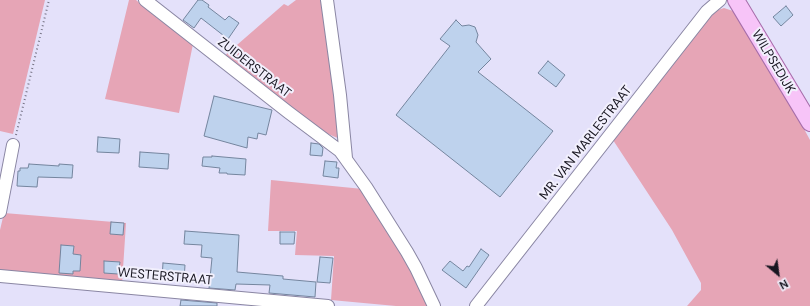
<!DOCTYPE html>
<html>
<head>
<meta charset="utf-8">
<style>
  body { margin:0 }
  #map { position:relative; width:810px; height:306px; overflow:hidden; background:#e4e1fa; font-family:"DM Sans",sans-serif }
  canvas { display:block }
  .north { position:absolute; left:758px; top:254px; width:40px; height:40px; -webkit-text-stroke:3px #f2f0fd; paint-order:stroke; rotate:151deg; font-size:11px; font-weight:700; line-height:16px; text-align:center; color:#181621 }
  .north::after { content:''; display:block; margin:auto; width:14px; height:18px; background:#181621; clip-path:polygon(50% 0,100% 100%,50% 72%,0 100%) }
</style>
</head>
<body>
<div id="map">
<canvas width="810" height="306"></canvas>
<div class="north">N</div>
</div>
<script>
const g = document.querySelector('canvas').getContext('2d');
g.lineJoin = 'round';
function paint(path, color) {
  g.fillStyle = color;
  g.fill(path, 'evenodd');
}
function toPath(rows) {
  const path = new Path2D();
  for (const r of rows) {
    path.moveTo(r[0], r[1]);
    for (let i = 2; i < r.length; i += 2) path.lineTo(r[i], r[i + 1]);
  }
  return path;
}
function stroke(path, color, width, dash) {
  g.strokeStyle = color;
  g.lineWidth = width;
  g.lineCap = dash ? 'butt' : 'round';
  g.setLineDash(dash || []);
  g.stroke(path);
}
function drawText(font, color, halo, rows, align = 'center') {
  g.font = font + ' "DM Sans",sans-serif';
  g.lineWidth = 4;
  g.setLineDash([]);
  g.textBaseline = 'middle';
  g.strokeStyle = halo;
  g.fillStyle = color;
  for (const [text, x, y, turn = 0] of rows) {
    g.save();
    g.translate(x, y);
    g.rotate((+turn || 0) * Math.PI / 180);
    g.textAlign = isNaN(turn) ? turn : align;
    if (halo) g.strokeText(text, 0, 0);
    g.fillText(text, 0, 0);
    g.restore();
  }
}
const green = toPath([
  [0,0,45,0,13,134,0,131],
  [129,0,136,0,156,17,193,44,179,113,105,99],
  [296,0,323,0,340,139,314,128,222,58,284,4,288,6],
  [724,8,733,11,738,15,783,90,810,140,810,306,687,306,701,290,701,283,672,230,613,140,711,15,718,10],
  [271,180,363,189,402,250,428,306,396,306,331,300,334,256,295,255,297,231,268,231],
  [4,213,126,223,122,284,0,273,0,230]
]);
const building = toPath([
  [198,0,202,0,209,5,208,7,225,20,229,16,239,23,228,39,201,18,194,28,183,20,198,0],
  [786,6,793,15,781,26,773,17,786,6],
  [456,20,462,26,469,25,475,27,478,35,476,42,491,59,478,72,553,131,500,197,396,115,450,46,440,39,456,20],
  [548,61,565,75,556,87,538,73,548,61],
  [214,96,272,110,266,135,258,133,257,139,248,137,247,148,204,136,214,96],
  [98,137,120,139,119,153,97,152,98,137],
  [311,143,319,144,323,148,322,156,310,155,311,143],
  [140,152,169,154,168,169,139,167,140,152],
  [212,156,246,159,245,175,227,174,227,173,219,173,220,168,202,166,203,157,212,157,212,156],
  [325,161,337,162,336,168,339,168,338,178,323,176,325,161],
  [29,164,59,166,59,164,73,165,72,178,38,177,37,187,17,186,18,171,20,171,20,168,28,168,29,164],
  [111,222,124,223,123,235,110,234,111,222],
  [185,231,239,235,237,272,283,276,283,279,316,282,315,297,269,293,270,285,236,284,235,290,209,288,212,258,201,257,202,245,184,244,185,231],
  [280,232,295,232,294,244,280,244,280,232],
  [61,245,74,246,73,254,81,255,80,271,73,271,73,274,59,273,61,245],
  [481,249,489,255,466,288,442,270,450,261,463,271,467,266,469,267,481,249],
  [320,257,333,258,330,283,317,282,320,257],
  [104,261,120,262,118,274,104,273,104,261],
  [163,263,185,265,184,280,162,278,163,263],
  [181,300,217,303,217,306,180,306,181,300]
]);
const path = toPath([
  [16,135,49,0]
]);
const minor = toPath([
  [145,0,288,112,340,151,366,187,407,252,416,268,434,306],
  [327,0,340,95,346,158],
  [0,212,13,145],
  [0,276,328,306],
  [476,306,707,11,720,0]
]);
const major = toPath([
  [736,0,810,123]
]);
const streetNames = [
  ["WILPSEDIJK",773,62,59],
  ["ZUIDERSTRAAT",254,68,38],
  ["MR. VAN MARLESTRAAT",586,143,-52],
  ["WESTERSTRAAT",165,277,5]
];
paint(green, '#e6a5b6');
paint(building, '#bed2ed');
stroke(building, '#74859e', 1);
stroke(minor, '#8a86a3', 14);
stroke(major, '#a66eaa', 18);
stroke(path, '#777486', 2, [1, 3]);
stroke(minor, '#fff', 12);
stroke(major, '#f7c4f8', 16);
drawText('13px', '#181621', '#f2f0fd', streetNames);
</script>
</body>
</html>
